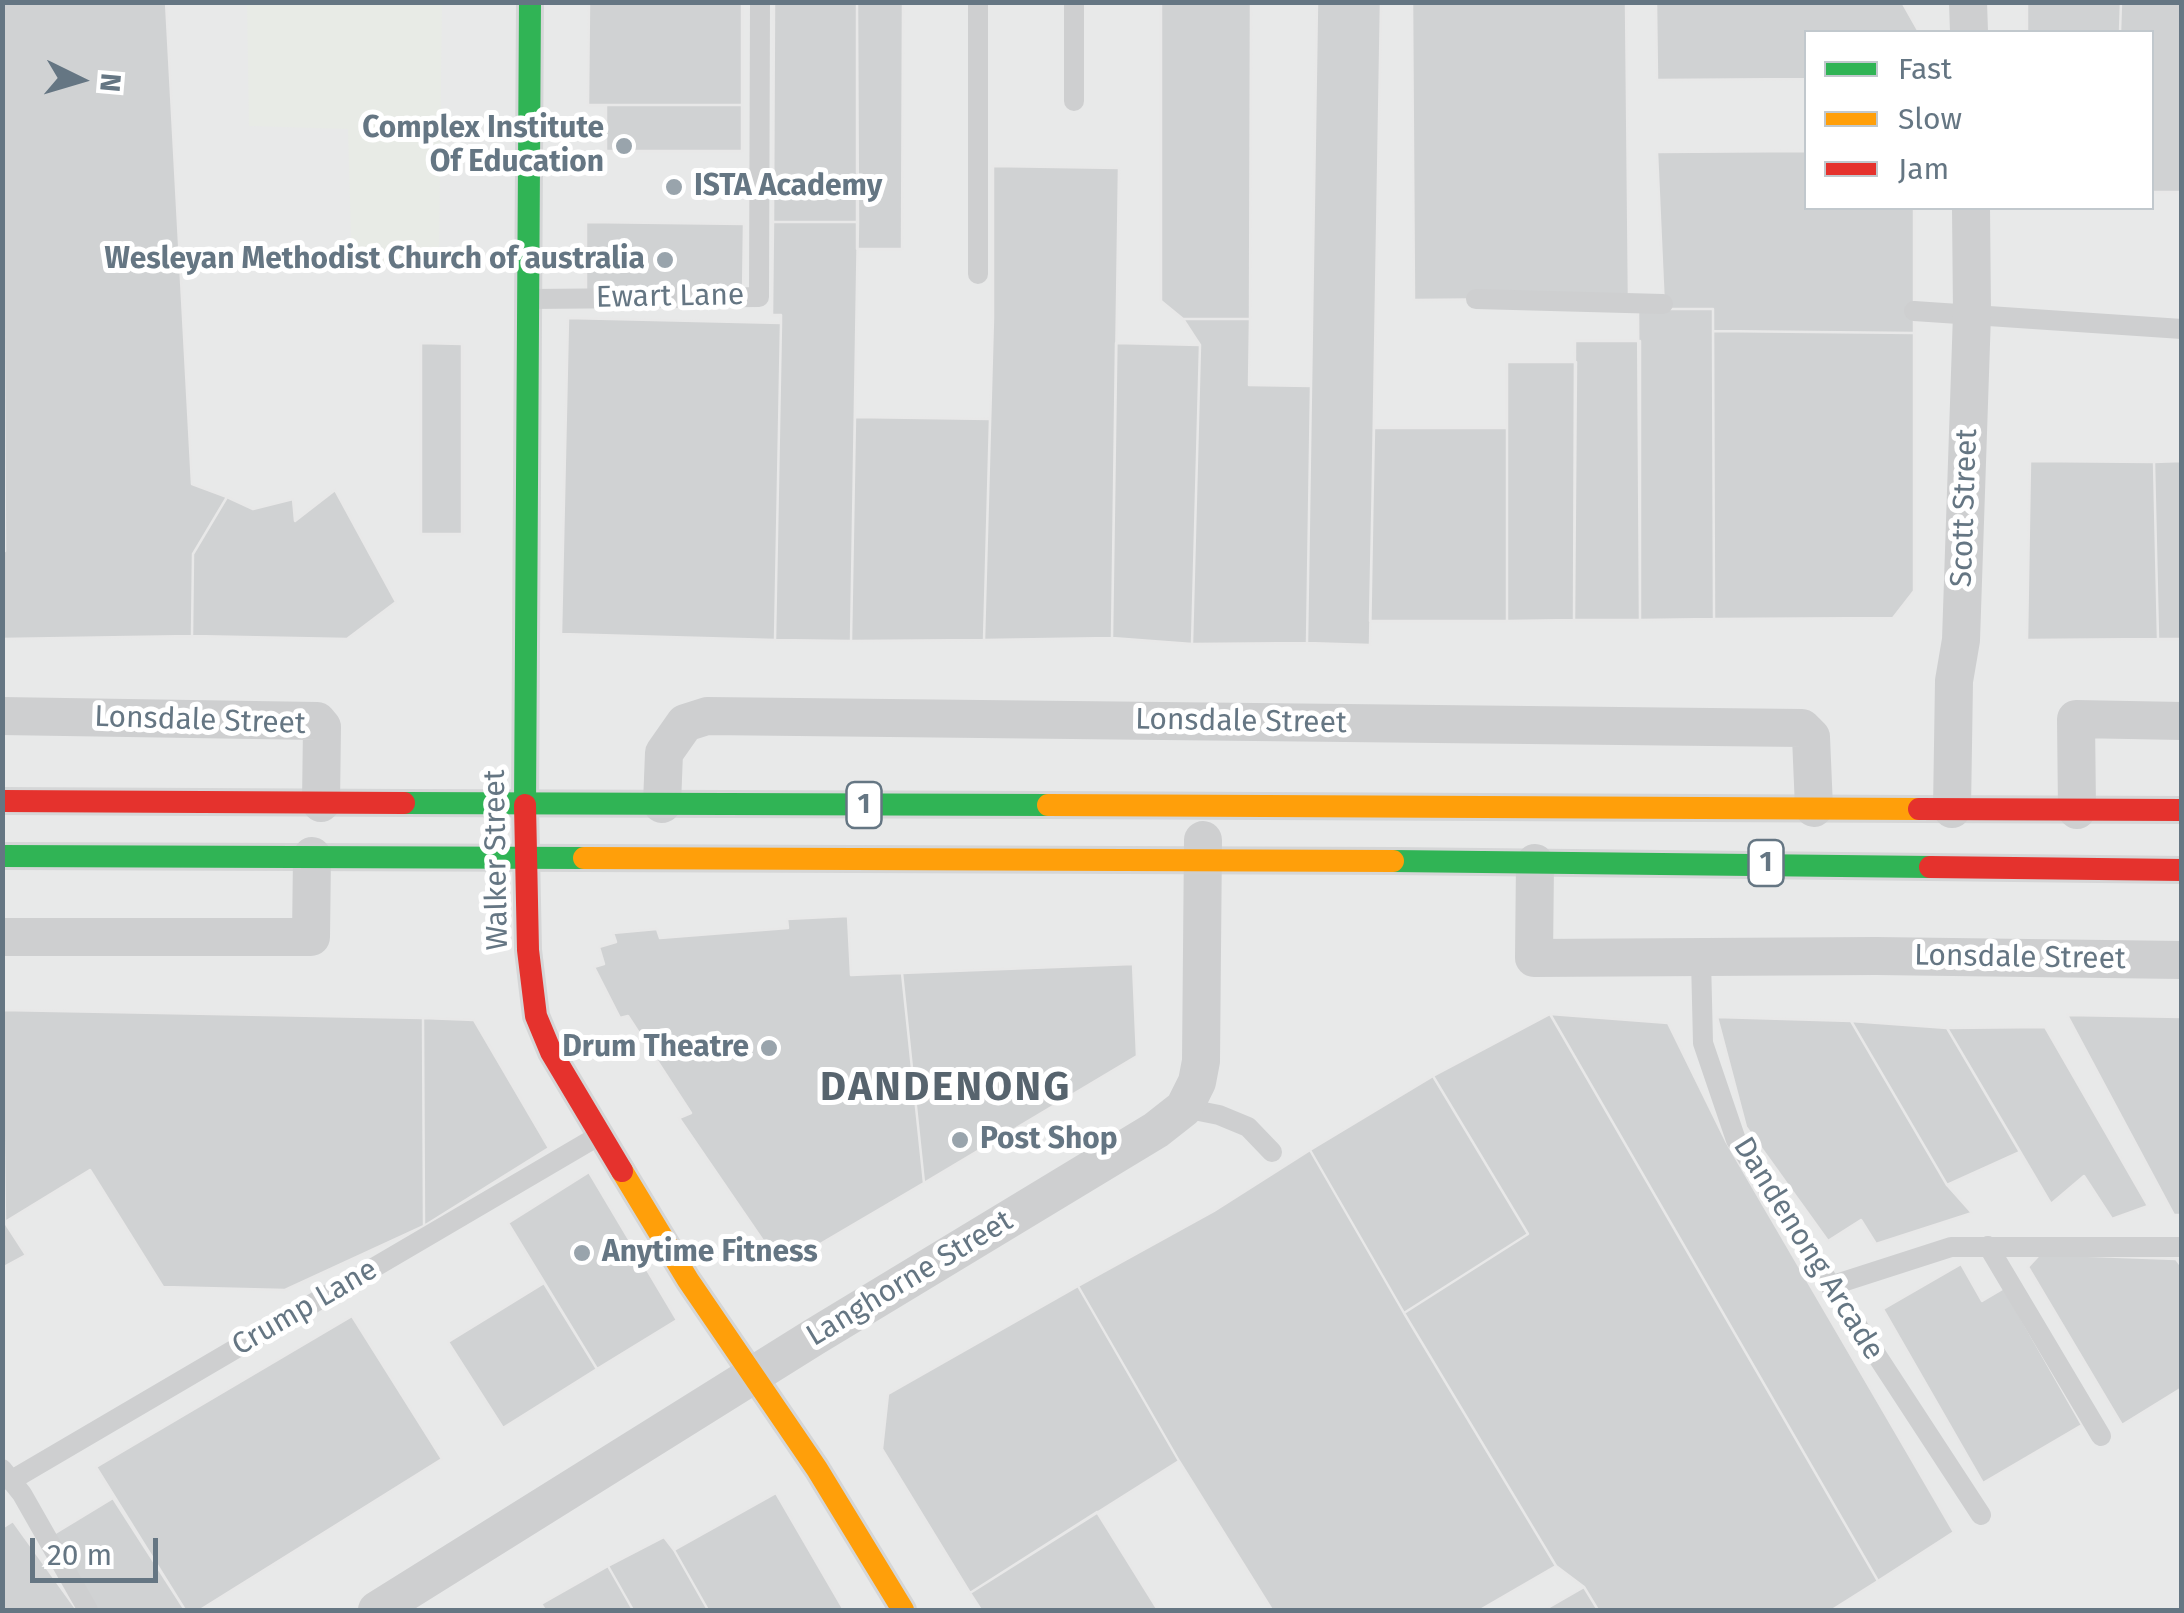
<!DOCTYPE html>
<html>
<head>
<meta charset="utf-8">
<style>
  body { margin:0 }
  #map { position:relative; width:2184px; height:1613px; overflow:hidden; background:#f9f9f9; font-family:"Fira Sans",sans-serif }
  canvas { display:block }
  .frame { position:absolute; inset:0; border:5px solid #657683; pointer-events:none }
  .legend { position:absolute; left:1804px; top:30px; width:350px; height:180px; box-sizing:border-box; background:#fff; border:2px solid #c1c8cd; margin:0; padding:12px 18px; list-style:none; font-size:30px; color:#657683 }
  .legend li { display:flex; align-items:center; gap:20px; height:50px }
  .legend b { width:50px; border:2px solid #c1c8cd }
  .north { position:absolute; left:30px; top:30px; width:100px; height:100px; -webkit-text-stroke:8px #fff; paint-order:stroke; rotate:95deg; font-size:28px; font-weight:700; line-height:40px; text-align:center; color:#657683 }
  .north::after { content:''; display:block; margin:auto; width:35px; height:45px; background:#657683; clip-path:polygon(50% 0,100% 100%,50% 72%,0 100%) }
  .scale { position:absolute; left:30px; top:1538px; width:128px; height:45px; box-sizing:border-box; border:5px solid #657683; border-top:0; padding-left:12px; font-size:30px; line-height:35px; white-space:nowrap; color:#657683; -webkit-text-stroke:8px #fff; paint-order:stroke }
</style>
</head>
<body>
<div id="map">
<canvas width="2184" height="1613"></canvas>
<div class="frame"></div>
<ul class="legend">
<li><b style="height:12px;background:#30b455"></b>Fast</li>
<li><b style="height:12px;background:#ff9f0a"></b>Slow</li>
<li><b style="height:12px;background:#e5322d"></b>Jam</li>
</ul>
<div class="north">N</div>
<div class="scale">20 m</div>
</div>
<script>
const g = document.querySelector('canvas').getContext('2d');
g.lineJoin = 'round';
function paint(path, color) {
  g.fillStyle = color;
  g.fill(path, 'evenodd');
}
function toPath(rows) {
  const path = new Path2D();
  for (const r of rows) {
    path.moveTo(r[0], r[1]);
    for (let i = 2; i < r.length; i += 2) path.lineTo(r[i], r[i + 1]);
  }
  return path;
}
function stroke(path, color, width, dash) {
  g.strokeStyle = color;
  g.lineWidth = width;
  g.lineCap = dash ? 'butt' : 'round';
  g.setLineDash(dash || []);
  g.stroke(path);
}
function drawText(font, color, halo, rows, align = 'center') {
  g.font = font + ' "Fira Sans",sans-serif';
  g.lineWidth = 10;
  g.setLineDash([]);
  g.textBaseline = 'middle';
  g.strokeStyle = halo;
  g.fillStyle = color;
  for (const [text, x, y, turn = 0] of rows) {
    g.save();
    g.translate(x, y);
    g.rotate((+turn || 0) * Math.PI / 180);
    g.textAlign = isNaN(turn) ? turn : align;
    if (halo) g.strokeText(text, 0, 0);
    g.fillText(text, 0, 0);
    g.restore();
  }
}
const built = toPath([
  [3,3,2181,3,2181,1610,3,1610],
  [1806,32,2152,32,2152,208,1806,208]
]);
const green = toPath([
  [247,3,442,3,439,253,352,272,348,129,249,126]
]);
const building = toPath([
  [2,2,166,2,192,484,227,497,193,554,192,636,2,639,2,551,5,551,2,2],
  [589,2,742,2,742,105,588,105,589,2],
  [774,2,857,2,858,222,773,222,774,2],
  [857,2,903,2,902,249,857,249,857,2],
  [1161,2,1251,2,1250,319,1183,319,1161,301,1161,2],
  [1317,2,1381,2,1370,645,1307,643,1317,2],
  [1412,2,1626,2,1629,298,1414,300,1412,2],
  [1656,2,1902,2,1919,32,1806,32,1806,79,1657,80,1656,2],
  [2027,2,2121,2,2120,32,2027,32,2027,2],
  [2121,2,2182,2,2182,192,2152,192,2152,32,2120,32,2121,2],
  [606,105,742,105,742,151,606,151,606,105],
  [1806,151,1806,208,1914,208,1914,333,1713,331,1713,309,1664,309,1657,152,1806,151],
  [993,166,1119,168,1112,638,984,640,993,318,993,166],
  [586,222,744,224,743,296,586,295,586,222],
  [773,222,858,222,851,641,775,640,781,323,781,315,772,315,773,222],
  [1638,309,1713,309,1714,619,1640,620,1638,309],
  [568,318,781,323,775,640,561,634,568,318],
  [1183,319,1250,319,1249,385,1311,386,1307,643,1192,644,1200,345,1183,319],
  [1713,331,1914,333,1914,591,1893,618,1714,619,1713,331],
  [1575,341,1640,341,1640,620,1574,620,1575,341],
  [421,343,462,344,462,534,421,534,421,343],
  [1116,343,1200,345,1192,644,1112,638,1116,343],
  [1507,362,1576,362,1574,620,1507,621,1507,362],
  [855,417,990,419,984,640,851,641,855,417],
  [1374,428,1507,428,1507,621,1370,621,1374,428],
  [2030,461,2154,462,2158,639,2027,640,2030,461],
  [2182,461,2182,639,2158,639,2154,462,2182,461],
  [335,490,396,602,347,639,192,636,193,554,227,497,253,509,293,499,295,521,335,490],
  [848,916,851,975,902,973,924,1183,781,1267,679,1118,691,1113,628,1016,620,1018,594,967,604,964,599,947,616,942,613,933,657,929,660,938,788,928,787,919,848,916],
  [1133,964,1137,1056,924,1183,902,973,1133,964],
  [2,1010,423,1018,424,1226,285,1290,163,1287,90,1170,5,1222,2,1010],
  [1550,1014,1668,1023,1726,1141,1954,1532,1878,1581,1550,1014],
  [1550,1014,1878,1581,1832,1610,1598,1610,1584,1587,1556,1566,1404,1313,1528,1234,1433,1076,1550,1014],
  [2067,1015,2182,1017,2182,1215,2174,1215,2067,1015],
  [1717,1017,1851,1021,1947,1185,1972,1213,1876,1244,1861,1220,1828,1241,1746,1127,1717,1017],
  [423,1018,474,1020,549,1148,424,1226,423,1018],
  [1851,1021,1947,1028,2020,1152,1947,1185,1851,1021],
  [2045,1027,2148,1206,2112,1219,2084,1176,2051,1204,1947,1028,2045,1027],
  [1433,1076,1528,1234,1404,1313,1310,1150,1433,1076],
  [1310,1150,1404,1313,1556,1566,1480,1610,1272,1610,1179,1461,1078,1286,1214,1211,1310,1150],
  [589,1172,677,1320,597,1369,508,1223,589,1172],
  [2,1218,26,1255,2,1268,2,1218],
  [2040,1254,2176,1259,2182,1267,2182,1388,2122,1425,2028,1267,2040,1254],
  [1961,1264,1982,1301,2004,1288,2082,1425,1983,1483,1883,1309,1961,1264],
  [544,1283,597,1369,503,1428,448,1342,544,1283],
  [1078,1286,1179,1461,970,1593,882,1449,888,1394,1078,1286],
  [352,1316,442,1459,200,1610,185,1610,96,1467,352,1316],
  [776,1493,844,1610,708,1610,674,1550,776,1493],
  [113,1498,185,1610,97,1610,52,1535,113,1498],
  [1097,1512,1158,1610,981,1610,970,1593,1097,1512],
  [13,1521,77,1610,2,1610,2,1528,13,1521],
  [664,1537,674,1550,708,1610,633,1610,608,1566,664,1537],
  [608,1566,633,1610,545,1610,541,1604,608,1566],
  [1584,1587,1598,1610,1544,1610,1584,1587]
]);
const lane = toPath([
  [1074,101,1074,2],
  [978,274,978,2],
  [530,299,759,297,760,2],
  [1476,299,1663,304],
  [1914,311,2182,329],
  [1701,959,1703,1043,1736,1140,1981,1515],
  [1184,1108,1219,1115,1248,1127,1272,1152],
  [1988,1246,2101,1436],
  [1830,1286,1951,1247,2182,1247],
  [2,1469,22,1494,88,1610],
  [10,1481,598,1136]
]);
const street = toPath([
  [1968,2,1969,32],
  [2,716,317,721,322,727,321,803],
  [662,804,664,753,685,723,707,716,1802,728,1811,737,1814,808],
  [1952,809,1954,681,1961,640,1972,314,1971,208],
  [2077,810,2076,719,2182,721],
  [1535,863,1534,958,1876,956,2182,960],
  [2,937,311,937,312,856],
  [377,1610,814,1337,1156,1130,1184,1108,1197,1082,1201,1061,1203,840]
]);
const fast = toPath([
  [404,803,1048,805],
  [525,805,530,2],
  [2,856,584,858],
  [1393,861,1930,867]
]);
const slow = toPath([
  [1048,805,1919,809],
  [584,858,1393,861],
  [622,1171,688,1280,817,1469,903,1610]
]);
const jam = toPath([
  [2,801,404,803],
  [525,805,528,950,536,1016,551,1052,622,1171],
  [1919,809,2182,810],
  [1930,867,2182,870]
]);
const markers = [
  [624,146,10,"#99a4ac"],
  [674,187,10,"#99a4ac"],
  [665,260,10,"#99a4ac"],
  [769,1048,10,"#99a4ac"],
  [960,1140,10,"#99a4ac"],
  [582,1253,10,"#99a4ac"]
];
const shields = [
  [864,805,35],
  [1766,863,35]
];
const shieldNames = [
  ["1",864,805],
  ["1",1766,863]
];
const poiNames = [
  ["Complex Institute",604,129],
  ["Of Education",604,163],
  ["ISTA Academy",694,187,"left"],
  ["Wesleyan Methodist Church of australia",645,260],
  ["Drum Theatre",749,1048],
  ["Post Shop",980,1140,"left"],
  ["Anytime Fitness",602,1253,"left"]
];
const streetNames = [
  ["Ewart Lane",670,297,-1],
  ["Scott Street",1965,508,-88],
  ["Lonsdale Street",200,721,2],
  ["Lonsdale Street",1241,722,1],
  ["Walker Street",497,860,-91],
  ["Lonsdale Street",2020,958,1],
  ["Dandenong Arcade",1808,1249,58],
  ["Langhorne Street",910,1279,-31],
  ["Crump Lane",305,1308,-30]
];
const districtNames = [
  ["DANDENONG",946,1089]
];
paint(built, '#e8e9e9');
paint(green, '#e8ebe6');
paint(building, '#d0d2d3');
stroke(building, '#e8e8e8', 2.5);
stroke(fast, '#d5d6d7', 28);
stroke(slow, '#d5d6d7', 28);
stroke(jam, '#d5d6d7', 28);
stroke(lane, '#cecfd0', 20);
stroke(street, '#cecfd0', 38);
stroke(fast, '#30b455', 22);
stroke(slow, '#ff9f0a', 22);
stroke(jam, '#e5322d', 22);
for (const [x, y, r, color] of markers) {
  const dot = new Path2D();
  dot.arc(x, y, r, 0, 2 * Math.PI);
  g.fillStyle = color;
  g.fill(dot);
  stroke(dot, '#fff', 4);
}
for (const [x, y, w] of shields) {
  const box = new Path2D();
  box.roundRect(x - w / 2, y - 23, w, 46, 8);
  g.fillStyle = '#fff';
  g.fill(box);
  stroke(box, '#657683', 2.5);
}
drawText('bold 28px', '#657683', null, shieldNames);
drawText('bold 30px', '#657683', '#fff', poiNames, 'right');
drawText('30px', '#657683', '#fff', streetNames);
g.letterSpacing = '2.5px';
drawText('bold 40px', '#57646e', '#fff', districtNames);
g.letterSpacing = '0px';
</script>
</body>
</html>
